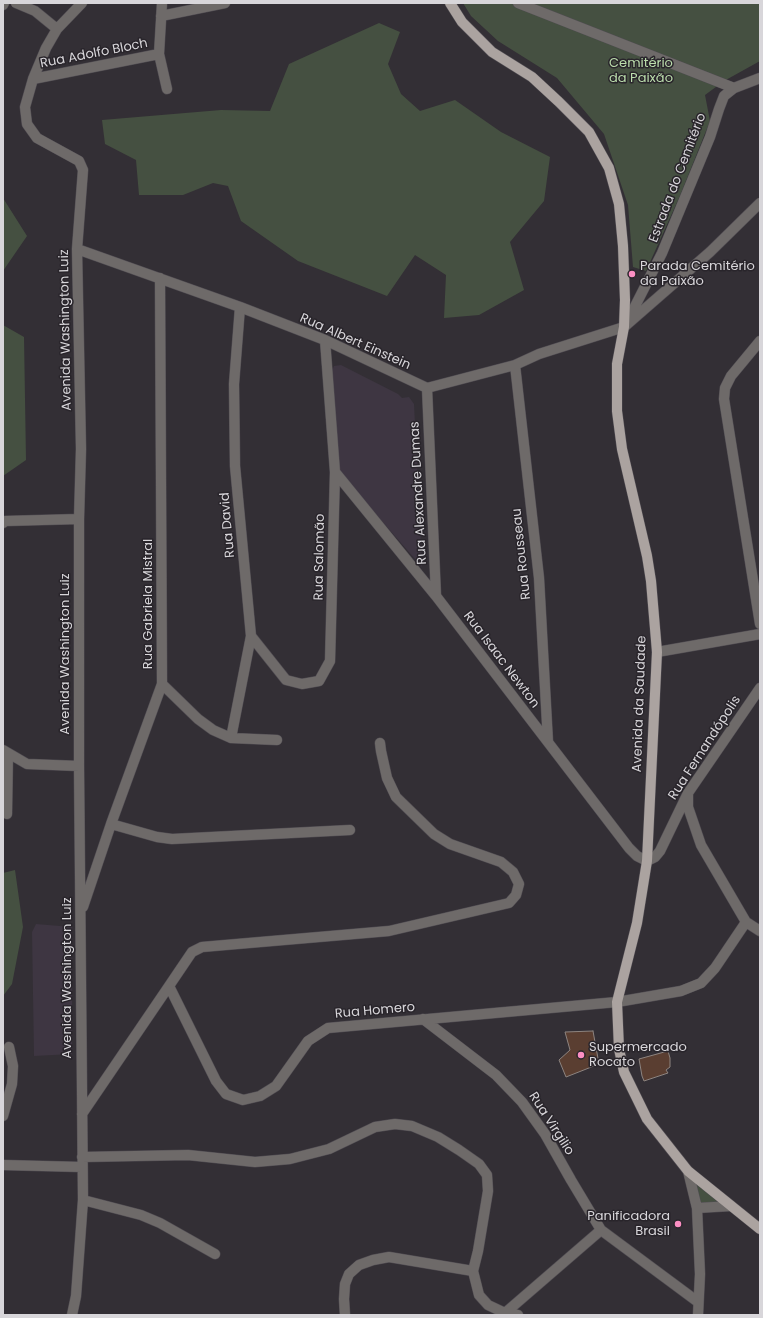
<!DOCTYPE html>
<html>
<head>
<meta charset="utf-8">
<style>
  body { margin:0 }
  #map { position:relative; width:763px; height:1318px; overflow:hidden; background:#332f35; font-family:Poppins,sans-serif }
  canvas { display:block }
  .frame { position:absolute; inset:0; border:4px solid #d8d6da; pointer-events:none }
</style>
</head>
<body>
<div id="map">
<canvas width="763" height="1318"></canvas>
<div class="frame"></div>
</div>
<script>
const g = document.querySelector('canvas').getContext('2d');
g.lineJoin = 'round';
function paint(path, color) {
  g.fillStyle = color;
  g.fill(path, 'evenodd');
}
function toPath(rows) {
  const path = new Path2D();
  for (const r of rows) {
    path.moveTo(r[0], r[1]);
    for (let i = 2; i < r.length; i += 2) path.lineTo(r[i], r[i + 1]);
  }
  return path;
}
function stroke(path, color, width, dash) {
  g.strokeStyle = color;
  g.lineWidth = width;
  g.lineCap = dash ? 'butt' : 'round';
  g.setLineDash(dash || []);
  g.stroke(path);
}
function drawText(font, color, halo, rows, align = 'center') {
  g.font = font + ' Poppins,sans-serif';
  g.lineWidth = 3;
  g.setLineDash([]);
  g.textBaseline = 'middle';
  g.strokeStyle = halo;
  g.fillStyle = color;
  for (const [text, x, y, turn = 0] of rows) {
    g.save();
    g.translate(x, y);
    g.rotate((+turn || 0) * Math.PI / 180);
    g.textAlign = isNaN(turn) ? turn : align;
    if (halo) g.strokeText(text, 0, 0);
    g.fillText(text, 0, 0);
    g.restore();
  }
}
const built = toPath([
  [341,365,398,394,402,398,409,397,414,404,422,567,338,471,331,373,334,366],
  [36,924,72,927,72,1054,34,1056,32,932]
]);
const green = toPath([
  [463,3,760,3,760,61,724,81,705,95,710,121,679,198,646,271,633,267,628,205,604,134,557,78,498,41,471,16],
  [379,23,400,32,388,64,401,94,420,111,455,100,501,132,550,157,544,201,510,242,524,290,479,315,444,318,446,275,415,255,387,296,298,261,241,221,228,186,213,183,183,195,139,195,136,160,105,144,102,120,221,110,270,111,289,64],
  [3,198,27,236,3,271],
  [3,325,24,337,26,460,3,476],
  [15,870,23,927,12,984,3,996,3,873],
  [690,1173,727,1205,702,1208]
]);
const building = toPath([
  [593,1031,599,1064,566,1077,559,1060,570,1050,565,1032,593,1031],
  [668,1051,670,1058,670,1067,666,1070,668,1073,644,1081,642,1076,639,1059,668,1051]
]);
const minor = toPath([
  [16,3,35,11,57,29],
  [162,3,159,54,167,89],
  [518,3,734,88],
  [3,5,4,3],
  [161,16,225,3],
  [33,79,159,54],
  [77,249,240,307,325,340,427,388,515,365,539,354,624,327,710,252,760,203],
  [627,322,662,253,710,137,719,109,724,96,734,88,760,78],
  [760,341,731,376,725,388,724,399,760,624],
  [515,365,539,578,548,742],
  [427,388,436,596],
  [335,472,436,596,629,848,637,856,647,861,655,857,660,851,688,793,760,688],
  [3,523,5,521,79,519],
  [251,636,286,680,302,684,319,681,330,661,335,472,325,340],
  [657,652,760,634],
  [162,684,198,719,213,730,231,738,277,740],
  [231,738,251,636,235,466,234,384,240,307],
  [3,750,27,764,79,766],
  [688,795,688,807,701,845,746,922,760,931],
  [7,814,8,753],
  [111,824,157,837,172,839,350,830],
  [83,907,111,824,162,684,160,278],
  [169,986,192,952,202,947,389,931,509,903,516,895,519,884,513,872,501,862,450,844,434,834,396,797,387,778,381,751,380,743],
  [423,1019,496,1075,522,1102,545,1134,571,1180,601,1230,698,1302],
  [82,1114,169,986,216,1081,226,1094,243,1100,260,1096,276,1086,308,1041,328,1028,617,1002,681,991,701,983,715,968,746,922],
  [3,1116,12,1084,13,1066,9,1047],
  [82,1157,188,1155,255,1162,290,1159,329,1149,375,1127,395,1124,412,1126,438,1137,459,1150,479,1164,487,1175,488,1191,478,1251,473,1271,479,1295,488,1305,505,1313,518,1315],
  [3,1165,82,1167],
  [688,1171,697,1208,700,1274,698,1315],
  [83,1200,141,1215,160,1223,215,1254],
  [697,1208,731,1206],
  [505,1313,601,1230],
  [72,1315,76,1296,83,1200,79,766,79,519,81,449,77,249,83,170,79,161,37,138,27,124,25,107,33,79,46,48,57,29,82,3],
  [345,1315,344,1299,345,1284,349,1274,359,1265,373,1260,389,1257,473,1271]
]);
const major = toPath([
  [450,3,462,22,492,52,532,77,559,102,589,132,609,168,619,204,623,246,625,300,624,327,617,364,617,411,622,449,647,556,651,581,657,652,647,861,637,923,617,1002,619,1049,624,1072,647,1119,688,1171,760,1229]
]);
const markers = [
  [632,274,4,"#fc8fc3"],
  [581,1055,4,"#fc8fc3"],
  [678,1224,4,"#fc8fc3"]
];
const streetNames = [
  ["Rua Adolfo Bloch",94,54,-11],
  ["Estrada do Cemitério",678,178,-69],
  ["Avenida Washington Luiz",66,330,-91],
  ["Rua Albert Einstein",355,342,24],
  ["Rua Alexandre Dumas",419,493,-93],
  ["Rua David",228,525,-95],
  ["Rua Rousseau",522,554,-96],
  ["Rua Salomão",320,557,-89],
  ["Rua Gabriela Mistral",149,604,-90],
  ["Avenida Washington Luiz",66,654,-90],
  ["Rua Isaac Newton",501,660,53],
  ["Avenida da Saudade",640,704,-88],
  ["Rua Fernandópolis",705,748,-57],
  ["Avenida Washington Luiz",68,978,-90],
  ["Rua Homero",375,1011,-5],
  ["Rua Virgilio",551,1124,57]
];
const parkNames = [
  ["Cemitério",641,64],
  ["da Paixão",641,79]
];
const poiNames = [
  ["Parada Cemitério",640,267],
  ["da Paixão",640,282],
  ["Supermercado",589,1048],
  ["Rocato",589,1063],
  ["Panificadora",670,1217,"right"],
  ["Brasil",670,1232,"right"]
];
paint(built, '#3e3642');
paint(green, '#455041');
paint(building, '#5a3e31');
stroke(building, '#8d8480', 1);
stroke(minor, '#514d53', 11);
stroke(major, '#514d53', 11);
stroke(minor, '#6e6a69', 10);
stroke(major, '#aba3a0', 10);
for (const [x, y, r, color] of markers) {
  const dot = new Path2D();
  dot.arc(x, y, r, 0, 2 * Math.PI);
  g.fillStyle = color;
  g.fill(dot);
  stroke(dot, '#29252b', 1.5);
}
drawText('13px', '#d8d6da', '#29252b', streetNames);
drawText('13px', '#bbddac', '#29252b', parkNames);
drawText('13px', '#d8d6da', '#29252b', poiNames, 'left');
</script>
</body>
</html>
